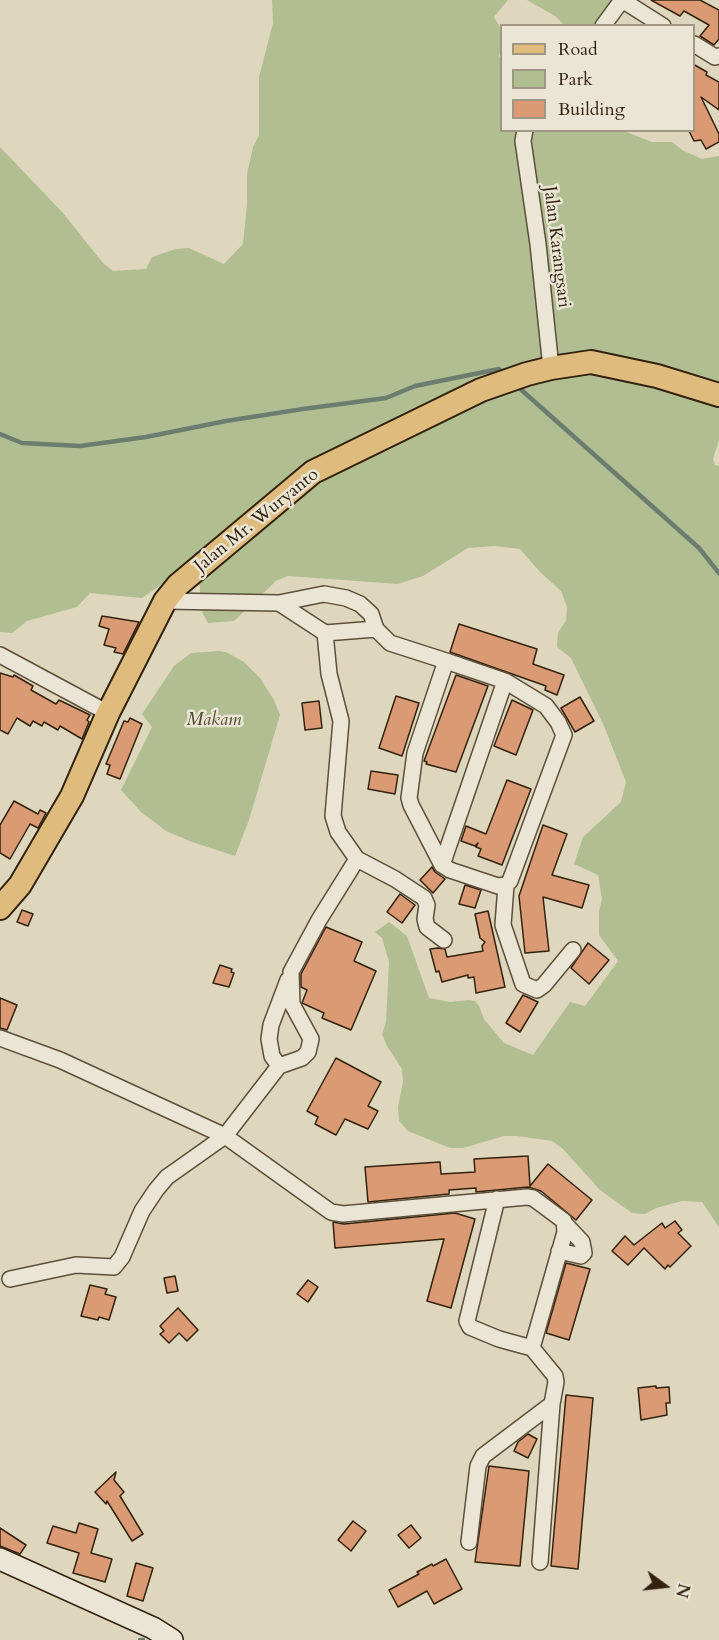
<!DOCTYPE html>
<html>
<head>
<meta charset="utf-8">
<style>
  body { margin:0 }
  #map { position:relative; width:719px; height:1640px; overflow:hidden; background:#ded7bd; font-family:Cardo,serif }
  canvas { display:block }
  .legend { position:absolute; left:500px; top:24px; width:195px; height:108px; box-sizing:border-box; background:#eae5d4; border:2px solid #a09785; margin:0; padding:8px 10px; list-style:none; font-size:18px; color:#32220e }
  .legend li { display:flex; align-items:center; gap:12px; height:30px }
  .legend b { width:30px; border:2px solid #a09785 }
  .north { position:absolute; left:635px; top:1556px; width:60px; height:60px; -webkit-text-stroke:4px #eae5d4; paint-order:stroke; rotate:105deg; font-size:16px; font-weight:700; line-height:24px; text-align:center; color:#32220e }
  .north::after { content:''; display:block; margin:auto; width:21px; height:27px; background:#32220e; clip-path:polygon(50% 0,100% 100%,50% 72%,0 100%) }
</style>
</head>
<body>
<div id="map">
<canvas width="719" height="1640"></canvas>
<ul class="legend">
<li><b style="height:8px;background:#dfbc7e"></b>Road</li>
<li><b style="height:16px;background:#b1be91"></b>Park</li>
<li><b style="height:16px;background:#da9a73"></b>Building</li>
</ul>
<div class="north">N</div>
</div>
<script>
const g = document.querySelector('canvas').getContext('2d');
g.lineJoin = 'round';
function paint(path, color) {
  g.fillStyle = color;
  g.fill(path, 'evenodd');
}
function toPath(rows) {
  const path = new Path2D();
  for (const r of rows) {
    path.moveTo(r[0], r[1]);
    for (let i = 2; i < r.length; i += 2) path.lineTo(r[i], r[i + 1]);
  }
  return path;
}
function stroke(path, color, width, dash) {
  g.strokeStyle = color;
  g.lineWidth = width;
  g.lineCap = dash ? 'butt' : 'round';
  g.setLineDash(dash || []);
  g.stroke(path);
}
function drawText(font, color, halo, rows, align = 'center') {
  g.font = font + ' Cardo,serif';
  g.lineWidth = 5;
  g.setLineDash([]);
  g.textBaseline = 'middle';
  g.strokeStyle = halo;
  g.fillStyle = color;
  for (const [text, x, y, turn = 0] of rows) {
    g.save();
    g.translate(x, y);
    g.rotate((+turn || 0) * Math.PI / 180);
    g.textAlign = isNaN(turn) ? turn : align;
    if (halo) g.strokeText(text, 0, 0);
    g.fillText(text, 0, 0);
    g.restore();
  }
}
const green = toPath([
  [272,0,508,0,494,17,501,29,501,50,499,56,502,63,502,130,624,131,652,142,672,142,682,150,702,159,719,156,719,440,713,459,715,465,719,466,719,1227,702,1202,682,1201,656,1208,645,1214,632,1213,600,1190,563,1149,552,1141,517,1136,504,1136,463,1148,450,1148,408,1131,399,1121,398,1107,403,1082,402,1069,387,1046,382,1034,386,1022,389,962,382,938,375,932,389,922,407,936,429,998,450,1002,469,1000,475,1001,479,1006,484,1019,504,1043,533,1055,570,1002,585,1006,618,961,599,935,599,911,602,899,598,875,574,864,583,837,621,802,626,782,604,726,571,658,557,647,558,633,566,620,567,607,561,591,541,573,520,549,494,546,468,548,423,576,398,584,288,576,276,581,234,621,208,623,200,608,200,586,180,572,142,598,90,593,77,607,27,621,12,633,0,632,0,147,63,213,103,263,113,271,146,269,152,257,176,249,189,248,224,264,243,244,247,204,247,174,253,147,259,135,259,77,273,23],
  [527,0,615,0,596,26,564,25,555,16],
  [219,651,226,652,244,662,260,678,274,700,280,715,249,820,235,856,192,842,166,831,141,812,121,790,152,727,142,714,174,666,191,653]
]);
const stream = toPath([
  [517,386,699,548,719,573],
  [0,434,22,443,80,446,146,437,226,421,303,409,386,398,415,386,499,369,504,374],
  [140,1640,143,1640]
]);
const building = toPath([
  [651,0,700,0,719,10,719,39,714,45,700,36,709,25,684,11,680,16,651,0],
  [693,64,707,72,706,75,719,82,719,110,701,97,719,134,719,142,706,149,701,140,694,141,689,131,693,130,693,64],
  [102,616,139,622,123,654,114,652,116,648,104,645,109,629,99,626,102,616],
  [459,624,537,649,533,664,564,675,557,695,545,690,546,686,450,652,459,624],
  [0,673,13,677,14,675,33,686,31,690,56,704,59,700,90,715,87,720,89,722,82,739,60,726,58,730,44,722,42,726,33,721,30,726,17,718,8,734,0,730,0,673],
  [456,675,488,686,456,772,426,764,427,762,424,761,456,675],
  [396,696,419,703,402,756,379,748,396,696],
  [580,697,594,721,575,732,561,708,580,697],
  [512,700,533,710,516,755,494,746,512,700],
  [319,701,322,728,305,730,302,703,319,701],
  [130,718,142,724,120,779,107,774,110,765,106,764,124,721,128,722,130,718],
  [371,771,398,775,395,794,368,789,371,771],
  [507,780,531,789,502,865,478,856,481,849,476,847,478,843,475,846,461,841,466,826,486,834,507,780],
  [14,801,38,814,40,810,46,813,38,828,30,824,10,859,0,853,0,825,14,801],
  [543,825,567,834,552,875,589,885,582,908,543,897,549,951,525,953,519,896,543,825],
  [432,867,435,872,445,879,433,893,420,880,432,867],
  [465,885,481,890,475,908,459,904,465,885],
  [400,894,415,905,402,923,387,912,400,894],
  [22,910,33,914,28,926,17,922,22,910],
  [488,911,505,987,476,993,474,977,468,978,468,975,442,982,439,971,436,972,430,949,438,948,445,949,447,957,483,951,482,946,485,942,480,938,475,914,488,911],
  [326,927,362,942,354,961,376,971,351,1030,322,1018,324,1013,302,1003,307,990,301,987,301,974,326,927],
  [588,943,609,960,589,984,571,968,588,943],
  [220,965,232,969,231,972,234,973,229,987,213,983,220,965],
  [523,995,538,1002,520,1032,506,1023,523,995],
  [0,998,17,1005,7,1030,0,1028,0,998],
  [336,1058,381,1082,368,1106,378,1111,368,1129,345,1119,336,1135,315,1124,318,1117,307,1111,336,1058],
  [528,1156,530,1186,548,1164,592,1200,576,1220,541,1191,528,1187,476,1192,476,1188,449,1190,449,1194,368,1202,365,1167,440,1162,441,1174,475,1172,474,1159,528,1156],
  [455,1213,475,1219,451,1308,427,1301,444,1239,335,1248,333,1222,344,1224,455,1213],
  [675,1221,682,1230,678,1233,691,1246,670,1267,668,1265,665,1269,644,1248,628,1265,612,1251,625,1236,634,1245,662,1223,665,1228,675,1221],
  [566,1263,590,1269,569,1340,546,1333,566,1263],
  [175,1276,178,1291,167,1293,164,1278,175,1276],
  [308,1280,318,1287,308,1302,297,1294,308,1280],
  [90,1285,107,1289,105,1294,116,1297,109,1320,99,1317,98,1320,81,1316,90,1285],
  [178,1308,198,1330,187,1341,179,1333,169,1343,160,1334,164,1331,160,1326,178,1308],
  [656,1386,656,1388,669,1387,670,1403,666,1403,667,1415,641,1420,638,1388,656,1386],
  [566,1395,593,1398,578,1569,551,1566,566,1395],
  [528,1434,537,1439,528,1458,514,1451,518,1442,528,1434],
  [489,1466,529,1471,520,1566,475,1562,489,1466],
  [116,1472,114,1480,124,1492,120,1496,143,1534,132,1541,107,1501,106,1504,95,1492,116,1472],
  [353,1521,366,1531,351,1551,338,1540,353,1521],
  [79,1523,98,1529,91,1553,112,1559,105,1582,73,1573,79,1553,47,1543,53,1526,76,1533,79,1523],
  [411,1525,421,1538,409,1548,398,1535,411,1525],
  [0,1528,26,1545,20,1554,0,1546,0,1528],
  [446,1559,462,1589,434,1604,427,1591,398,1607,389,1590,419,1574,417,1572,432,1564,433,1566,446,1559],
  [136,1563,153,1568,143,1601,127,1596,136,1563]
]);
const minor = toPath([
  [622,0,663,26],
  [603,26,622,0],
  [694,44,715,57,719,56],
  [525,130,523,141,538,244,551,368],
  [165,601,279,603,324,594,346,598,360,604,371,614,376,629,390,643,446,661,505,681,546,706,558,722,564,735,510,881,506,885,498,886,450,870,442,865,411,805,409,798,415,753,446,661],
  [325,633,376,629],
  [0,655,108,713],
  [357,859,395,879,424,898,427,905,425,919,427,927,444,940],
  [442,865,505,681],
  [506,885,503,925,523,984,537,990,544,985,573,950],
  [0,1038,60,1060,225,1136,331,1212,343,1214,527,1197,533,1198,564,1221,565,1232,532,1348,555,1376,556,1382,552,1404,540,1562],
  [279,1066,272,1056,269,1039,271,1025,288,980],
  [497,1199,467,1321,470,1327,499,1339,532,1348],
  [559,1251,581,1256,584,1253,582,1242,566,1225],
  [10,1279,76,1265,114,1267,122,1257,142,1211,156,1190,167,1177,225,1136,279,1066,302,1058,308,1052,311,1039,292,1004,291,972,319,920,357,859,338,832,333,816,341,721,329,674,325,633,279,603],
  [469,1542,478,1466,483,1456,552,1404]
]);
const secondary = toPath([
  [0,1559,153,1628,172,1640]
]);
const primary = toPath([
  [0,908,20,885,72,796,108,713,165,601,178,585,313,472,481,390,527,374,551,368,591,362,657,376,719,395]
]);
const streetNames = [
  ["Jalan Karangsari",556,247,83],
  ["Jalan Mr. Wuryanto",257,521,-39]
];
const parkNames = [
  ["Makam",214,721]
];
paint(green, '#b1be91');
stroke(stream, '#6c7d6f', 4.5);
paint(building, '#da9a73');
stroke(building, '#32220e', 1.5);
stroke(minor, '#5d4f3a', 18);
stroke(secondary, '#32220e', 24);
stroke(primary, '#32220e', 26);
stroke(minor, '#eae5d4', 15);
stroke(secondary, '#eae5d4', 21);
stroke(primary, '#dfbc7e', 22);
drawText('18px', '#32220e', '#eae5d4', streetNames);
drawText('italic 18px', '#52492f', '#eae5d4', parkNames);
</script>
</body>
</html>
